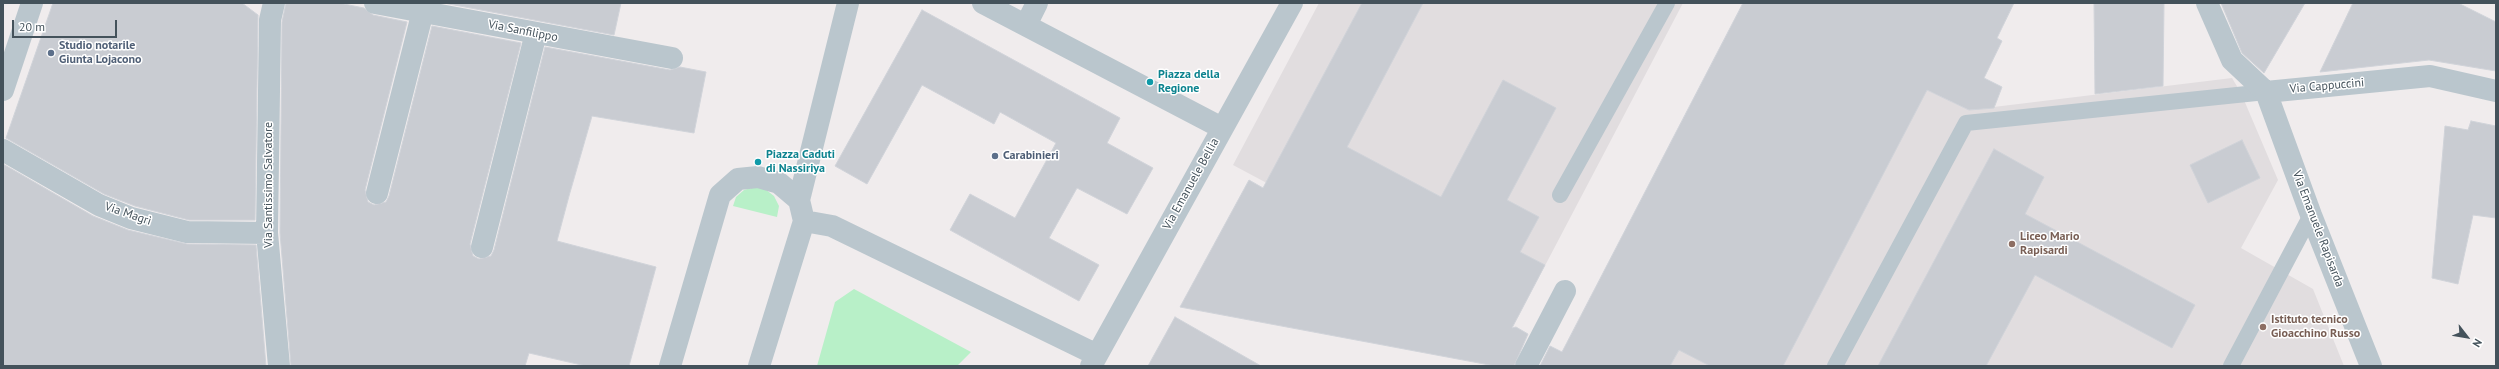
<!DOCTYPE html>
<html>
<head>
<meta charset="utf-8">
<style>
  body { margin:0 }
  #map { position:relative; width:2499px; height:369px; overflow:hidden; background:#f0eced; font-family:"PT Sans",sans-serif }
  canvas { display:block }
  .frame { position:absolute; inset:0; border:4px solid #44525b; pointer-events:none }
  .north { position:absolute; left:2447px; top:317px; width:40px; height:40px; -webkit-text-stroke:3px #fff; paint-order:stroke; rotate:121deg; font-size:11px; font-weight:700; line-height:16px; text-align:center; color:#44525b }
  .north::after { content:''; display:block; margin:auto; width:14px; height:18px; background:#44525b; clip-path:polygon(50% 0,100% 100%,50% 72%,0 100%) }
  .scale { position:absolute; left:12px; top:20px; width:105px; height:18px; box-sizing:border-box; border:2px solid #44525b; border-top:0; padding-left:5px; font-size:12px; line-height:14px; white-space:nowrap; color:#44525b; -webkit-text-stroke:3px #fff; paint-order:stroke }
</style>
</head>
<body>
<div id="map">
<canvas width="2499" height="369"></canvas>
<div class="frame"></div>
<div class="north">N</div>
<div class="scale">20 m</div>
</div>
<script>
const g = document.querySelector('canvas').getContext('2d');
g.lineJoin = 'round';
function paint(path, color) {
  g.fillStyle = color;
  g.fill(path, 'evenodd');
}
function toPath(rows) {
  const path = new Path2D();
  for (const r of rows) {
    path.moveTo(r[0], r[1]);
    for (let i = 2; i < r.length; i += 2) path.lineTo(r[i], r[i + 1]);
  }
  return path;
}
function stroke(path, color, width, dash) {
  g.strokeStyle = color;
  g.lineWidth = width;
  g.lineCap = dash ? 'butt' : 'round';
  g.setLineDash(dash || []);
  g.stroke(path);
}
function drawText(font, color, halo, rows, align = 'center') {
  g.font = font + ' "PT Sans",sans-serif';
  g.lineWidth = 3;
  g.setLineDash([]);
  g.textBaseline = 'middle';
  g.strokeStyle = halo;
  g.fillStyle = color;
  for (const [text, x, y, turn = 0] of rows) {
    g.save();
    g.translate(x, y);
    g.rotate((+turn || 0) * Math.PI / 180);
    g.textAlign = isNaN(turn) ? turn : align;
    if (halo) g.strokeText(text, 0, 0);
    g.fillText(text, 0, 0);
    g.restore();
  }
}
const education = toPath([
  [1319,3,1683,3,1518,317,1233,165],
  [1839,48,1969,110,2232,78,2241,93,2278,180,2241,248,2313,289,2344,366,1670,366]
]);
const green = toPath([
  [755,187,765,189,774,196,779,206,777,217,733,206,736,197,744,190],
  [854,289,971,352,957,366,817,366,835,302]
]);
const building = toPath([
  [53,3,242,3,258,15,255,220,189,220,135,206,104,194,6,138,53,3],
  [286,3,339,3,364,8,373,15,407,22,365,190,368,202,374,205,386,202,389,196,432,26,521,43,470,244,473,256,479,259,491,256,494,250,545,47,670,70,680,67,706,72,694,133,592,116,569,196,557,241,656,267,629,366,586,366,529,353,525,366,291,366,280,233,282,22,286,3],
  [444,3,621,3,614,35,444,3],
  [1362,3,1423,3,1347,147,1441,197,1503,80,1556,108,1507,200,1539,217,1520,252,1545,265,1512,328,1516,327,1528,334,1514,366,1495,366,1180,307,1249,180,1263,188,1362,3],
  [1743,3,2014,3,1997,38,2002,41,1984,78,2002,87,1994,108,1969,110,1927,90,1783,366,1710,366,1679,350,1670,366,1540,366,1550,346,1562,352,1743,3],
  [2094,3,2164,3,2163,86,2095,94,2094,3],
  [2221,3,2305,3,2264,73,2242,53,2221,3],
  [2353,3,2458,3,2496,22,2496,71,2429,60,2320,72,2353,3],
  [922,10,1120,118,1107,143,1153,168,1127,214,1077,188,1049,238,1099,265,1079,301,950,230,970,194,1015,218,1056,143,1000,112,994,124,922,85,867,184,835,166,922,10],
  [2471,121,2496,126,2496,218,2473,215,2458,284,2432,278,2445,126,2468,130,2471,121],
  [2242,140,2260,178,2208,203,2190,165,2242,140],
  [1994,149,2044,177,2025,214,2195,305,2172,348,2035,275,1986,366,1878,366,1994,149],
  [3,164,93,216,128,230,187,244,256,245,266,366,3,366,3,164],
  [1175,317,1261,366,1148,366,1175,317]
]);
const service = toPath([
  [1560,195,1667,3],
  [1835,366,1966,123,2266,92],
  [2231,366,2311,215]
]);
const minor = toPath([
  [274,3,270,20,267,233,279,366],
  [375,3,672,58],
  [983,3,1222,128],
  [2207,3,2232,60,2266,92,2311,215,2371,366],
  [1026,25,1037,3],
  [2266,92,2430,76,2496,91],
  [3,150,99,205,131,218,187,232,267,233],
  [377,193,425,3],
  [804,221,832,226,1097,355],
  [482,247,536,33],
  [670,366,720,195,738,179,758,177,779,183,799,200],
  [759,366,804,221,799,200,848,3],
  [1091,366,1292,3],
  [1526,366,1565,291]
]);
const tertiary = toPath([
  [3,90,32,3]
]);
const markers = [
  [51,53,4,"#5c6f8a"],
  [1150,82,4,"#0f9aa8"],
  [995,156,4,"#5c6f8a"],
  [758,162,4,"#0f9aa8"],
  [2012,244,4,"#8d6e63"],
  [2263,327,4,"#8d6e63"]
];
const streetNames = [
  ["Via Sanfilippo",523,31,11],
  ["Via Cappuccini",2327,86,-5],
  ["Via Emanuele Bellia",1191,184,-61],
  ["Via Santissimo Salvatore",269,185,-90],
  ["Via Magrì",128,214,19],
  ["Via Emanuele Rapisarda",2318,229,69]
];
const serviceNames = [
  ["Studio notarile",59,46],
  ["Giunta Lojacono",59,60],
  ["Carabinieri",1003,156]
];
const cultureNames = [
  ["Piazza della",1158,75],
  ["Regione",1158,89],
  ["Piazza Caduti",766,155],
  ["di Nassiriya",766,169]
];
const educationNames = [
  ["Liceo Mario",2020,237],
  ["Rapisardi",2020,251],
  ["Istituto tecnico",2271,320],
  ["Gioacchino Russo",2271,334]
];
paint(education, '#e1dddf');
paint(green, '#b8f0c8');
paint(building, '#c9ccd2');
stroke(building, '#d0d3d9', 1);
stroke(service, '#bac6cd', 16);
stroke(minor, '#bac6cd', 22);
stroke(tertiary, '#bac6cd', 22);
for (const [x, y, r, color] of markers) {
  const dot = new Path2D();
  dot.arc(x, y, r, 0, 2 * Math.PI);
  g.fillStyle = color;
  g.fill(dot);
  stroke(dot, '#fff', 1.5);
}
drawText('12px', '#44525b', '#fff', streetNames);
drawText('bold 12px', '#4e5e75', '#fff', serviceNames, 'left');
drawText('bold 12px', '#0d838f', '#fff', cultureNames, 'left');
drawText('bold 12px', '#785e54', '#fff', educationNames, 'left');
</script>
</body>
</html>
